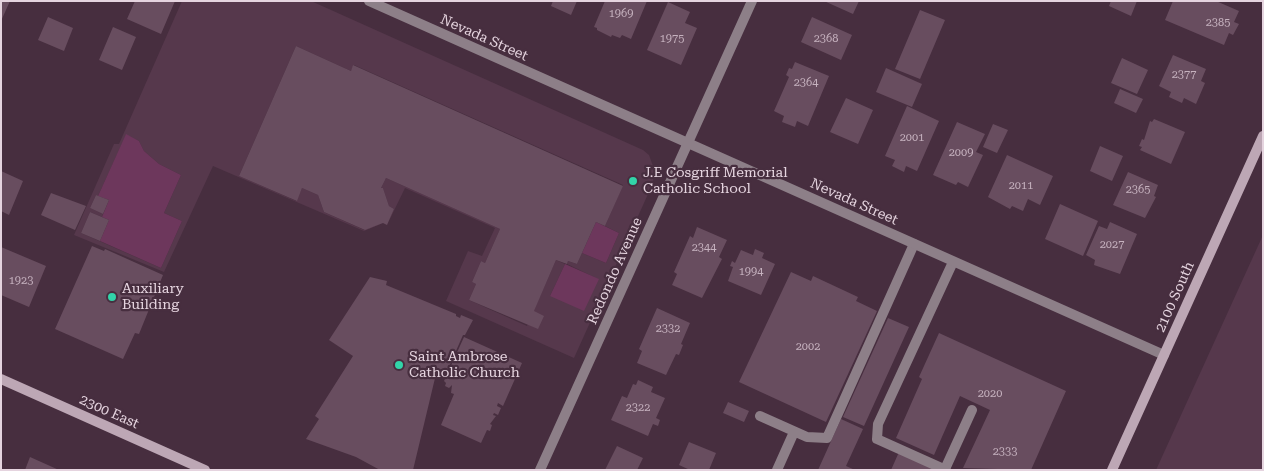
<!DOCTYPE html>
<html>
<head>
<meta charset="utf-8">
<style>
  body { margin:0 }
  #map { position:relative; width:1264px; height:471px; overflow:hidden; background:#472e3f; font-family:"Roboto Serif",serif }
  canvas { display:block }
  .frame { position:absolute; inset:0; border:2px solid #e5d4df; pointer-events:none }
</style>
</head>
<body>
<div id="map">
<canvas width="1264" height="471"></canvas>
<div class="frame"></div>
</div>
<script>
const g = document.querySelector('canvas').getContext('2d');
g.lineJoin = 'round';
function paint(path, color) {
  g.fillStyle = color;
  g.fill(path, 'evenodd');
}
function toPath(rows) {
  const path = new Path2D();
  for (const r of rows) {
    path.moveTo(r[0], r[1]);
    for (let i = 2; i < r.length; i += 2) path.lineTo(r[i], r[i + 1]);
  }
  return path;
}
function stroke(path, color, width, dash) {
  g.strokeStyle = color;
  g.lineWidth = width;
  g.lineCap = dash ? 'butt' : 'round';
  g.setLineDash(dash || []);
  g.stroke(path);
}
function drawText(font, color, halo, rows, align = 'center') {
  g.font = font + ' "Roboto Serif",serif';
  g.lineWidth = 4.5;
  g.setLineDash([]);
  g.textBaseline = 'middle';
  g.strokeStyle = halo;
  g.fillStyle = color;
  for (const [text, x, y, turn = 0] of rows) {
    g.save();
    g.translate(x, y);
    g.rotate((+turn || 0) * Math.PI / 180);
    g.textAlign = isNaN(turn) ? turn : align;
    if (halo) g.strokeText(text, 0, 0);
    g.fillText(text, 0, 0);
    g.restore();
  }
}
const built = toPath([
  [182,1,311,1,643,150,649,155,654,169,653,183,574,358,446,301,468,251,482,256,495,228,405,188,387,225,383,223,364,231,213,166,164,272,74,235,114,144,119,144],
  [296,46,351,71,354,65,623,185,605,226,619,233,606,263,582,253,577,264,568,261,567,264,598,279,550,296,565,264,556,260,527,326,469,300,476,284,472,282,481,261,485,263,500,229,386,178,381,188,383,188,389,206,394,209,387,225,383,223,364,230,324,212,318,195,302,188,296,201,239,176],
  [126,135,139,141,144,151,159,164,181,175,164,213,182,221,161,268,81,233,90,212,102,217,103,214,90,208,96,195,98,196],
  [1263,235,1263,470,1156,470]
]);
const green = toPath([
  [126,134,139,141,144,151,159,164,181,175,164,213,182,221,161,268,100,241,109,220,102,217,109,200,98,196],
  [596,222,619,233,606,263,582,253],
  [565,264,599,279,584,311,550,296]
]);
const building = toPath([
  [1,1,10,1,1,21],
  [135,1,175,1,161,34,127,19],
  [553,1,577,1,571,15,551,6],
  [605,1,647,1,631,39,622,35,620,38,612,35,611,37,597,30,597,28,594,27],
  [824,1,859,1,853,14],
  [1111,1,1137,1,1131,16,1109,6],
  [1173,1,1216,1,1239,11,1234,22,1239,24,1233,35,1229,33,1224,45,1165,20],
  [668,2,690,12,685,23,697,28,681,65,647,50],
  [920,10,945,20,920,79,895,69],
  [48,17,73,28,64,51,38,40],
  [812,17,852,35,841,60,801,42],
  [113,27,136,37,122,70,99,60],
  [296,46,351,71,353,65,623,186,605,226,596,222,577,264,568,261,567,264,556,260,534,311,544,316,538,329,469,300,476,284,472,282,481,261,485,263,500,229,386,178,381,188,383,188,389,206,394,209,387,225,383,223,365,230,324,212,318,195,302,188,297,201,239,176],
  [1173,55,1206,69,1201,81,1205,83,1196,104,1184,98,1182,103,1169,97,1171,92,1159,86],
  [1122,58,1148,70,1137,94,1111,83],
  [795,62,829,76,808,126,797,121,795,127,782,122,784,116,774,111,789,77,786,75,789,68,792,69],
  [886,68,922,84,912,107,876,92],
  [1120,89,1143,99,1136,113,1114,103],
  [846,98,873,110,858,144,830,132],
  [907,106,939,121,917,171,906,166,904,172,892,166,895,160,885,156],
  [1154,119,1185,132,1171,164,1140,150,1142,147,1139,146,1142,139,1144,140,1150,121,1152,122],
  [957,122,985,134,976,152,983,155,968,187,958,182,956,185,933,175],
  [993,124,1008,130,997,153,983,147],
  [1100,146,1123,156,1112,181,1090,171],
  [1007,155,1053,176,1040,205,1028,199,1023,211,1012,206,1010,209,988,197],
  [1,171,23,181,9,215,1,211],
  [1128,172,1158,185,1154,196,1156,197,1145,218,1113,205],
  [51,193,86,206,75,230,41,215],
  [96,195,109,200,103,214,90,208],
  [1060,204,1098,221,1083,256,1045,239],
  [90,212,109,220,100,241,81,233],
  [1110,222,1137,234,1120,274,1094,265,1095,260,1086,255,1099,226,1107,229],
  [697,227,727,240,719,257,722,259,702,298,672,285,677,274,674,272,690,236,693,238],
  [92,246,104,251,105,249,163,275,139,334,135,333,123,359,55,329],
  [1,247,46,266,29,307,1,295],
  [755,249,764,253,762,258,775,264,761,295,728,281,733,267,730,266,732,261,735,263,741,250,753,255],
  [791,272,811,281,813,276,858,297,856,301,877,311,826,422,739,382],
  [370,277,387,281,386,285,456,314,456,316,460,318,461,315,473,320,465,335,463,335,445,376,436,374,413,470,380,470,356,457,306,439,319,419,315,416,353,356,329,340],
  [657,308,690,323,681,344,683,345,679,355,676,354,666,375,637,363,642,351,639,349],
  [888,318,909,327,864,426,843,417],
  [939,333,1066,391,1031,470,963,468,990,410,960,396,934,455,896,438,922,379,919,377],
  [464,337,522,363,503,406,498,403,497,406,501,408,498,415,494,413,493,415,496,416,490,424,492,425,490,431,487,430,481,443,441,425,454,394,451,393,452,385,449,388,445,386,446,383,444,381],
  [638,380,653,387,651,392,665,398,656,418,660,420,658,426,653,424,648,436,611,420,622,396,627,398,633,384,636,385],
  [728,402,749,411,744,422,723,413],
  [841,419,863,429,846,466,855,470,818,470],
  [689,442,716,453,709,470,690,470,679,465],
  [617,446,643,458,637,470,605,470],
  [899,452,939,470,891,470],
  [30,457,59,470,25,470]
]);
const lane = toPath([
  [760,416,807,437,827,438,914,244],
  [945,469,972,410],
  [777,470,794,432],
  [946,470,877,439,878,424,953,262]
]);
const street = toPath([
  [369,1,1164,355],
  [540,470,752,1]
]);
const secondary = toPath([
  [1,379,205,470],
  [1112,470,1263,136]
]);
const markers = [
  [633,181,5,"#32d4a9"],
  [112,297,5,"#32d4a9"],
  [399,365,5,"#32d4a9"]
];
const numberNames = [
  ["1969",621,14],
  ["2385",1218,23],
  ["1975",672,39],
  ["2368",826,39],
  ["2377",1184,75],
  ["2364",806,83],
  ["2001",912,138],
  ["2009",961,153],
  ["2011",1021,186],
  ["2365",1138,190],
  ["2027",1112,245],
  ["2344",704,248],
  ["1994",751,272],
  ["1923",21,281],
  ["2332",668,329],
  ["2002",808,347],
  ["2020",990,394],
  ["2322",638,408],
  ["2333",1005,452]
];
const streetNames = [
  ["Nevada Street",484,38,24],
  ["Nevada Street",854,202,24],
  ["Redondo Avenue",615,271,-66],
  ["2100 South",1175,297,-66],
  ["2300 East",109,412,24]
];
const poiNames = [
  ["J.E Cosgriff Memorial",643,173],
  ["Catholic School",643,189],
  ["Auxiliary",122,289],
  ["Building",122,305],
  ["Saint Ambrose",409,357],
  ["Catholic Church",409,373]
];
paint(built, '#56384c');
paint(green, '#6d375c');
paint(building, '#684d5f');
stroke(lane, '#8d7f88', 10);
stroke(street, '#8d7f88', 10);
stroke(secondary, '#bda7b5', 10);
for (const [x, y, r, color] of markers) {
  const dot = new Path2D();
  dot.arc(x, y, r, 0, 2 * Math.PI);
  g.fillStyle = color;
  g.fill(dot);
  stroke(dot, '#472e3f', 2);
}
drawText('11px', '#c6b2bf', null, numberNames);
drawText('14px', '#e5d4df', '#472e3f', streetNames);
drawText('14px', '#e5d4df', '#472e3f', poiNames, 'left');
</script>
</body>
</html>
